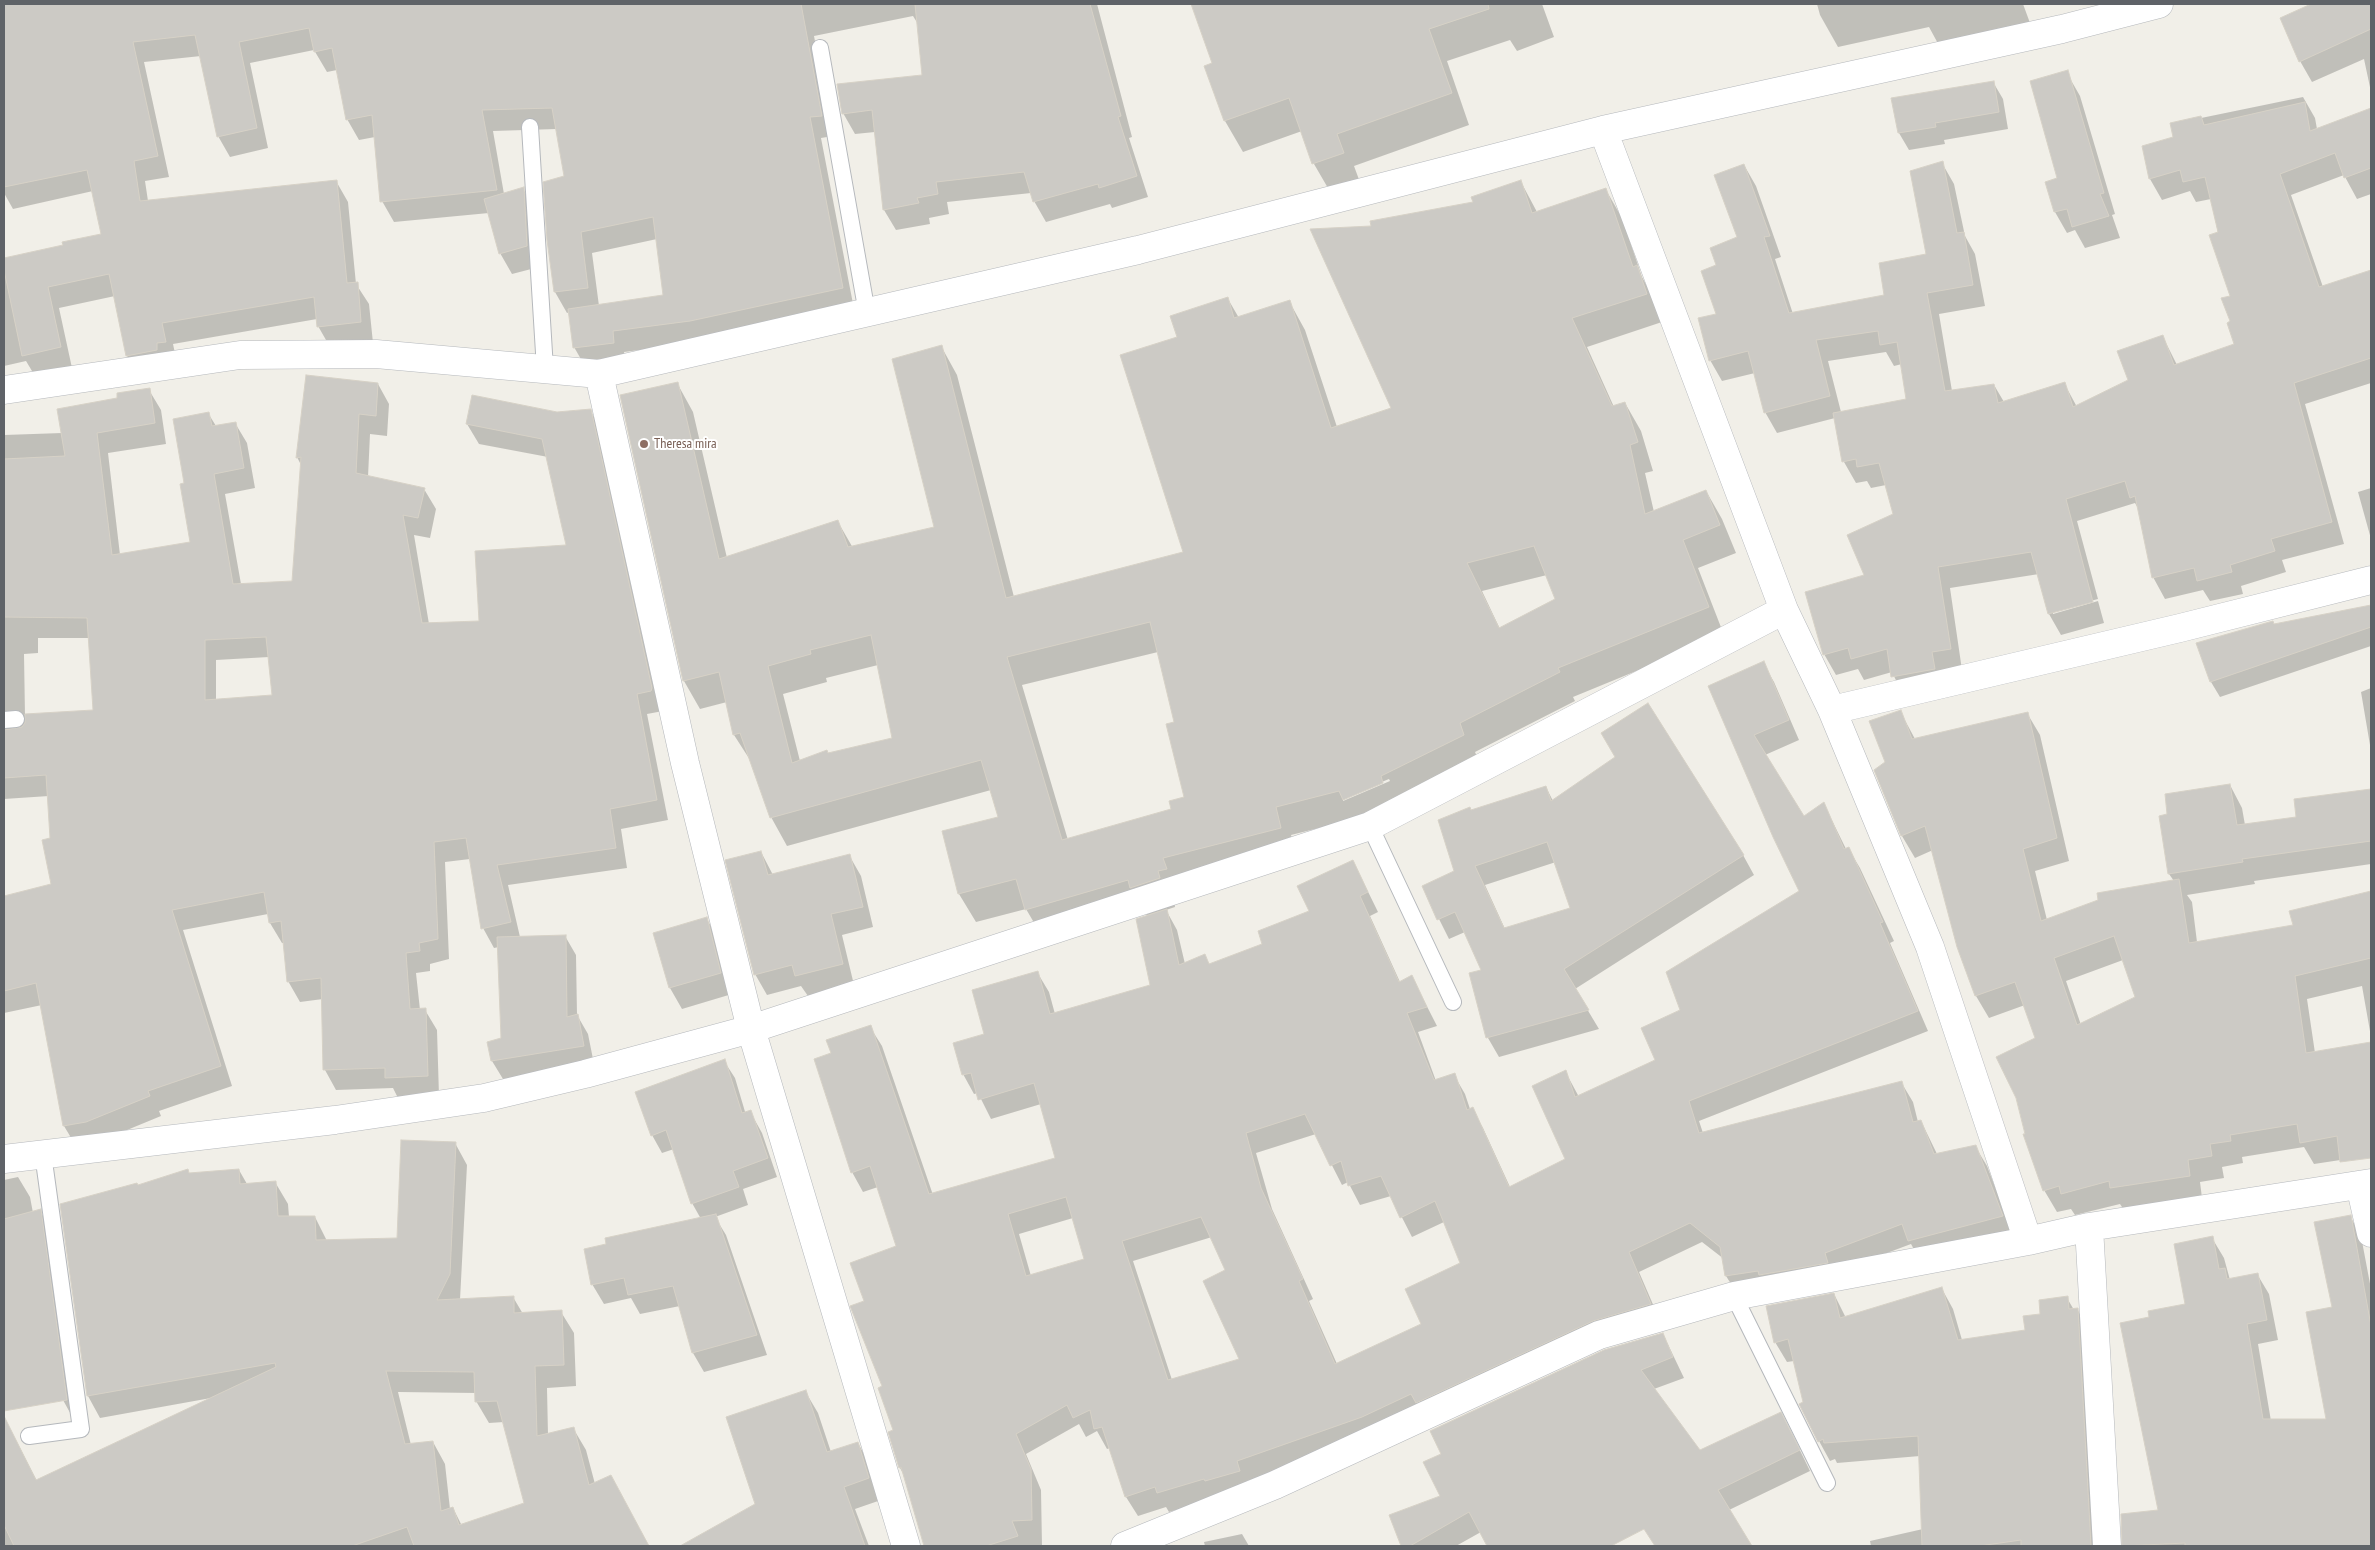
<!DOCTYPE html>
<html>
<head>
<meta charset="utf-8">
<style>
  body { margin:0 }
  #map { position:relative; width:2375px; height:1550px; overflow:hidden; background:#f1efe8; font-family:"PT Sans Narrow",sans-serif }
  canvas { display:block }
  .frame { position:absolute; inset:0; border:5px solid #5f6368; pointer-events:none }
</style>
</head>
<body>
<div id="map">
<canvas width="2375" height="1550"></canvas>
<div class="frame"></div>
</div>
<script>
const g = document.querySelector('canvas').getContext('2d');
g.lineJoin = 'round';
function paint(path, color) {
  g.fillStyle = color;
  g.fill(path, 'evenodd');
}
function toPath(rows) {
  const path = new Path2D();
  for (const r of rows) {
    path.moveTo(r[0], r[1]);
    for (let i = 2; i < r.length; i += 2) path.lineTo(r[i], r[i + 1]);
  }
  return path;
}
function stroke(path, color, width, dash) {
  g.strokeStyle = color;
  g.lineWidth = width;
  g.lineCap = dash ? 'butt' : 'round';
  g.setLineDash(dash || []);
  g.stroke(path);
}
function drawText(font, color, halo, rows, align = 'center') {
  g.font = font + ' "PT Sans Narrow",sans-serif';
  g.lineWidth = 4;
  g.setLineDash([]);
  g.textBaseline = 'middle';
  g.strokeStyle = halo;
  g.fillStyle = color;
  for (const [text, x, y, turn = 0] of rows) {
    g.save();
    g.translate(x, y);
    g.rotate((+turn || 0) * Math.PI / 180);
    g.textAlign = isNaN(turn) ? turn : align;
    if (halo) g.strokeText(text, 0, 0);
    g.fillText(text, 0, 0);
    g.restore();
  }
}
const shadow = toPath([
  [4,4,1097,4,1132,137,1129,138,1148,197,1112,208,1110,204,1046,222,1034,201,1031,193,947,202,949,214,929,218,930,224,896,230,884,210,875,132,855,134,843,113,923,76,918,24,913,16,814,36,833,136,821,138,854,309,701,342,624,352,626,363,586,368,574,347,570,312,567,313,555,292,565,177,557,129,493,131,504,194,523,189,535,210,539,267,512,274,500,253,489,213,394,222,382,201,375,137,359,140,347,119,337,70,327,72,314,50,250,63,268,148,230,157,218,136,201,56,144,62,169,177,145,181,148,201,336,181,348,202,356,284,369,304,373,343,330,347,318,326,317,319,173,344,177,363,139,376,127,356,115,296,59,308,72,368,35,376,26,361,4,366,4,259,64,246,103,235,93,191,13,209,4,193],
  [657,239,665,297,599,306,592,253],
  [1192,4,1542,4,1554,37,1517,51,1510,40,1447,61,1469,125,1354,166,1361,185,1332,195,1314,164,1302,131,1243,152,1225,121,1206,67,1213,64],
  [1817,4,2023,4,2037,42,1941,49,1929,27,1838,47,1820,15],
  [2314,4,2371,4,2371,92,2364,59,2312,82,2300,61,2281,19],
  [2068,75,2080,96,2115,214,2112,215,2120,238,2085,248,2075,230,2067,233,2055,212,2047,183,2059,179],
  [1993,82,2003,99,2008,129,1944,140,1945,144,1909,150,1899,133,1892,99],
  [2303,97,2315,118,2317,129,2371,109,2371,194,2357,199,2344,175,2291,195,2323,287,2371,272,2371,383,2305,404,2344,544,2282,560,2286,572,2241,586,2243,594,2210,601,2203,590,2165,599,2153,577,2139,510,2135,503,2077,521,2098,599,2053,611,2053,614,2098,601,2104,623,2061,635,2049,614,2039,574,1950,588,1962,670,1904,697,1892,672,1864,680,1858,669,1836,675,1824,654,1866,576,1894,515,1886,485,1871,488,1867,481,1856,483,1844,462,1835,418,1777,433,1765,412,1755,373,1722,381,1710,360,1718,315,1718,266,1739,238,1744,165,1756,186,1781,257,1775,259,1793,314,1886,296,1928,255,1942,163,1954,184,1965,236,1975,254,1985,306,1939,314,1952,391,1994,385,2004,402,2064,383,2077,407,2129,381,2163,337,2177,365,2235,345,2232,322,2231,296,2211,199,2196,202,2190,191,2162,200,2150,179,2175,138,2172,124],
  [1886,352,1894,366,1902,364,1907,400,1841,412,1828,361],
  [1521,182,1537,212,1606,190,1622,218,1642,277,1654,299,1662,322,1587,347,1614,407,1625,403,1641,431,1653,471,1645,473,1654,512,1706,491,1722,519,1736,553,1698,568,1724,635,1573,697,1575,701,1475,752,1480,764,1355,819,1291,835,1296,856,1174,900,1175,907,1166,910,1177,930,1185,964,1204,955,1210,965,1264,945,1310,912,1353,861,1378,912,1370,916,1400,982,1412,977,1437,1026,1418,1032,1436,1081,1454,1075,1465,1094,1470,1109,1472,1109,1483,1128,1510,1187,1567,1160,1565,1071,1579,1097,1656,1061,1682,1010,1800,891,1710,686,1763,663,1774,682,1799,740,1765,755,1803,818,1824,804,1846,849,1848,848,1860,868,1894,941,1890,943,1928,1031,1699,1121,1703,1133,1901,1082,1913,1102,1918,1122,1921,1121,1937,1154,1975,1146,1987,1166,2014,1236,1920,1260,1911,1244,1836,1272,1738,1295,1726,1276,1724,1259,1702,1242,1639,1272,1661,1323,1373,1436,1247,1481,1250,1491,1216,1498,1169,1512,1166,1507,1138,1516,1126,1497,1110,1448,1107,1449,1097,1431,1086,1437,1079,1424,1026,1454,1041,1490,1042,1546,926,1546,905,1477,900,1468,890,1432,895,1430,883,1387,866,1301,897,1247,878,1187,863,1192,852,1172,832,1054,870,1027,882,1046,933,1195,1057,1159,1041,1104,991,1119,978,1093,974,1094,963,1074,986,1035,1037,972,1049,992,1055,1014,1152,986,1148,917,1143,909,1043,938,1026,909,976,922,959,894,944,832,999,818,991,790,787,846,771,817,752,763,734,735,727,702,700,709,684,681,677,383,693,412,727,558,838,522,853,548,936,528,941,346,957,375,1014,597,1185,553,1178,338,1228,299,1239,318,1289,301,1305,330,1337,427,1393,409,1373,227,1474,203],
  [1547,575,1557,600,1500,629,1482,591],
  [1158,652,1175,723,1185,798,1173,810,1068,840,1022,685],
  [878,665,894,739,800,761,783,694,827,682,826,678],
  [1389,779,1390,781,1343,801,1343,798],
  [1316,1134,1342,1185,1348,1182,1360,1205,1391,1196,1412,1237,1444,1222,1462,1264,1423,1325,1337,1364,1309,1301,1313,1299,1272,1209,1256,1153],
  [1073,1218,1085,1260,1031,1276,1019,1234],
  [1212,1237,1227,1271,1241,1360,1172,1380,1133,1261],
  [378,384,389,404,387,436,370,434,368,477,424,489,436,509,430,538,414,535,429,624,481,622,567,546,548,457,479,444,467,424,590,410,602,431,663,711,647,714,668,820,621,829,627,868,508,885,520,937,565,936,576,955,577,1015,588,1034,594,1064,503,1079,492,1061,502,1039,499,947,494,948,483,928,470,859,445,862,449,959,430,964,430,971,416,973,420,1010,425,1010,437,1030,439,1096,398,1098,393,1088,336,1090,325,1070,323,999,300,1002,288,981,284,943,282,943,270,923,268,914,183,930,232,1086,159,1111,161,1116,98,1142,76,1146,64,1126,42,1005,4,1013,4,897,52,885,49,796,4,799,4,435,62,433,119,399,149,390,161,410,166,444,108,453,120,555,192,543,186,484,208,413,216,426,235,423,247,443,255,488,225,494,241,584,293,582,301,465,297,457],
  [38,638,90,638,94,711,25,716,24,654,38,653],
  [269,657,273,696,216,700,216,660],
  [2371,488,2371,539,2358,492],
  [2371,606,2371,646,2220,697,2211,682,2274,625],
  [2371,688,2371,751,2361,692],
  [1900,711,1915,739,2027,713,2040,735,2069,861,2035,871,2047,920,2174,881,2169,874,2169,815,2230,785,2242,808,2245,825,2298,818,2296,800,2371,790,2371,864,2254,881,2255,884,2187,895,2192,902,2197,942,2294,926,2291,912,2371,892,2371,1037,2362,986,2307,999,2315,1053,2371,1043,2371,1117,2341,1124,2347,1159,2314,1164,2304,1147,2242,1157,2243,1163,2222,1167,2224,1178,2200,1182,2202,1198,2124,1210,2120,1204,2075,1215,2071,1209,2057,1212,2044,1190,2017,1098,2037,1039,2025,1005,1989,1018,1976,996,1933,850,1915,858,1902,836,1875,770,1886,763],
  [2123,960,2136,998,2081,1025,2066,981],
  [1546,787,1553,801,1743,855,1754,875,1575,989,1599,1029,1499,1057,1488,1038,1471,974,1482,970,1465,932,1449,939,1423,887,1455,872,1471,811],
  [1556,862,1572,908,1505,929,1485,885],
  [761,852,773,875,849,855,861,876,873,927,842,935,854,985,808,996,801,986,767,995,755,974],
  [706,918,719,939,732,994,682,1009,670,988],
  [724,1061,735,1078,746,1115,752,1115,762,1133,777,1177,743,1189,748,1205,715,1217,726,1235,767,1355,704,1372,693,1353,680,1306,640,1314,631,1298,604,1304,592,1284,701,1219,692,1203,674,1149,662,1153,652,1135],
  [455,1143,467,1165,460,1300,513,1297,523,1314,561,1312,574,1333,576,1386,547,1388,548,1435,573,1428,586,1450,595,1484,623,1499,649,1546,4,1546,4,1417,37,1481,211,1398,100,1418,88,1396,138,1186,189,1174,239,1170,247,1184,275,1182,288,1204,289,1217,315,1217,327,1241,398,1239],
  [398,1392,476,1393,476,1401,489,1423,504,1422,525,1504,462,1526,453,1508,450,1509,445,1464,433,1442,411,1445],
  [18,1177,30,1197,33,1213,40,1211,52,1231,74,1420,63,1400,62,1391,4,1390,4,1180],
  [2350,1216,2361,1236,2371,1289,2371,1546,2122,1546,2122,1515,2160,1512,2150,1318,2187,1305,2212,1238,2224,1258,2230,1280,2257,1274,2269,1294,2278,1340,2258,1344,2271,1421,2327,1420,2333,1308],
  [1942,1289,1953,1309,1962,1340,2026,1331,2041,1315,2067,1298,2074,1310,2077,1309,2089,1329,2101,1546,1871,1546,1870,1541,1923,1529,1920,1456,1837,1463,1835,1459,1830,1461,1819,1441,1804,1402,1794,1361,1787,1362,1775,1342,1834,1294,1846,1318],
  [1663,1334,1684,1378,1654,1389,1700,1452,1792,1434,1810,1471,1729,1510,1751,1546,1655,1546,1615,1469,1585,1482,1608,1546,1489,1546,1481,1532,1456,1546,1402,1546,1391,1516,1442,1496],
  [805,1391,818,1413,831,1452,858,1443,870,1465,881,1500,855,1509,869,1546,683,1546,757,1504],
  [1242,1534,1249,1546,1205,1546,1204,1542]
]);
const building = toPath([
  [4,4,801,4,822,116,810,117,843,288,690,321,613,331,614,343,573,348,568,309,663,295,653,217,581,232,588,288,554,292,547,240,543,182,564,176,552,108,482,110,497,190,380,202,372,115,346,120,332,48,314,52,309,28,239,42,257,128,217,137,195,35,133,42,158,156,134,161,140,201,337,180,347,283,358,282,361,322,317,327,314,297,162,323,166,342,157,343,157,350,126,356,109,274,48,287,61,347,22,356,4,270,4,258,63,245,62,242,101,234,87,170,4,187,4,4],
  [915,4,1090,4,1121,116,1118,117,1137,176,1099,188,1098,184,1033,202,1024,172,936,182,938,194,917,198,919,203,883,210,872,110,842,114,837,84,922,75,915,4],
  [1191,4,1488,4,1489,9,1429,29,1452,93,1337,134,1344,153,1312,164,1289,98,1224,121,1204,66,1212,63,1191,4],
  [2311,4,2371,4,2371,29,2299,62,2280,18,2311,4],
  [2068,70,2104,193,2100,194,2109,216,2072,227,2067,209,2054,212,2045,182,2057,178,2030,81,2068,70],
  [1994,81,1999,112,1935,123,1936,127,1898,133,1891,98,1994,81],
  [2305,102,2310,131,2371,108,2371,168,2344,178,2335,153,2280,174,2319,287,2371,270,2371,358,2294,383,2332,522,2271,539,2275,551,2230,565,2232,572,2197,581,2194,568,2152,578,2135,496,2130,498,2125,481,2066,499,2093,602,2048,614,2031,552,1938,567,1951,649,1932,652,1935,669,1891,677,1887,649,1851,659,1848,648,1823,655,1805,592,1864,575,1847,535,1893,514,1879,463,1857,467,1856,459,1842,462,1833,413,1906,399,1897,342,1880,345,1878,331,1816,340,1830,396,1764,413,1748,351,1709,361,1698,318,1716,314,1701,271,1716,265,1710,248,1737,237,1714,175,1744,164,1770,236,1764,237,1789,313,1884,295,1879,263,1926,254,1910,171,1943,161,1957,233,1964,232,1973,285,1927,293,1945,391,1994,384,1998,403,2065,382,2073,407,2128,380,2117,351,2163,335,2174,365,2234,344,2227,323,2230,321,2221,298,2230,296,2209,235,2218,232,2205,177,2183,182,2180,170,2149,179,2142,146,2173,137,2170,123,2201,116,2204,125,2305,102],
  [1521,180,1532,213,1606,188,1633,267,1637,265,1647,294,1572,318,1612,406,1625,402,1638,442,1630,445,1645,514,1706,490,1720,525,1683,540,1709,607,1558,668,1560,672,1460,723,1464,735,1381,776,1383,783,1343,800,1339,791,1276,807,1281,828,1163,858,1167,869,1158,871,1160,878,1130,888,1128,880,1025,910,1016,879,958,894,942,831,998,817,981,760,770,818,740,733,733,735,719,672,683,681,620,395,678,382,719,559,838,520,848,547,934,527,892,359,942,345,1006,598,1183,552,1120,355,1177,337,1170,316,1228,297,1234,318,1290,300,1331,428,1391,408,1310,229,1371,226,1370,221,1473,202,1471,197,1521,180],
  [1534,546,1555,599,1499,628,1467,563,1534,546],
  [1150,622,1174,722,1166,724,1184,797,1169,801,1171,809,1062,840,1007,657,1150,622],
  [871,635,892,738,828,753,827,750,792,763,768,666,811,654,810,650,871,635],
  [524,187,527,246,499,254,484,199,524,187],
  [306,375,378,383,376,416,359,414,356,473,425,488,418,518,403,515,422,623,479,621,475,551,566,545,542,439,466,424,472,395,557,412,591,409,652,688,651,691,637,694,657,800,610,809,616,848,497,865,511,922,481,929,466,838,434,842,438,939,419,943,420,951,406,953,410,1009,426,1008,428,1076,385,1078,385,1068,323,1070,321,978,287,982,281,921,269,923,264,892,172,910,221,1066,148,1091,150,1096,86,1122,63,1126,36,983,4,991,4,896,51,884,42,840,50,838,46,775,4,778,4,730,22,727,25,723,25,714,93,710,87,618,4,617,4,459,65,456,57,409,117,398,117,393,150,388,155,423,97,433,112,555,190,542,180,484,184,483,173,419,209,412,212,426,236,422,244,468,214,474,233,584,292,581,301,457,296,458,306,375],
  [266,637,272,695,205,700,205,640,266,637],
  [2371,605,2371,627,2210,682,2196,643,2273,621,2274,624,2371,605],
  [1764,661,1789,720,1754,735,1804,816,1824,802,1844,849,1849,847,1883,922,1880,923,1918,1011,1689,1101,1699,1133,1902,1081,1913,1122,1921,1120,1934,1154,1976,1145,2003,1216,1908,1241,1902,1224,1825,1253,1828,1263,1759,1275,1758,1271,1725,1276,1720,1247,1690,1223,1629,1252,1651,1304,1593,1321,1416,1403,1411,1394,1362,1417,1237,1461,1240,1471,1205,1481,1204,1479,1157,1493,1155,1487,1125,1497,1102,1427,1094,1429,1090,1410,1073,1418,1067,1405,1016,1434,1031,1469,1032,1520,1012,1521,1018,1536,986,1546,924,1546,901,1467,899,1468,888,1432,893,1430,878,1388,882,1386,850,1306,864,1301,850,1263,896,1246,870,1166,851,1173,814,1059,831,1053,826,1040,871,1025,929,1194,1055,1158,1034,1083,978,1100,971,1073,962,1075,953,1043,984,1034,972,990,1038,971,1050,1014,1150,985,1136,919,1167,909,1179,965,1205,954,1209,964,1262,944,1258,931,1309,911,1297,886,1353,860,1368,892,1360,896,1399,982,1412,975,1427,1007,1407,1013,1434,1080,1455,1073,1467,1110,1473,1107,1509,1187,1565,1159,1532,1086,1566,1070,1575,1097,1655,1060,1641,1028,1680,1010,1666,972,1799,891,1773,837,1708,686,1764,661],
  [1305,1114,1330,1166,1341,1161,1348,1186,1381,1176,1400,1218,1435,1201,1460,1263,1405,1289,1421,1324,1335,1364,1299,1281,1303,1279,1261,1188,1246,1133,1305,1114],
  [1066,1197,1084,1259,1026,1276,1008,1214,1066,1197],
  [1201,1217,1225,1270,1203,1281,1239,1359,1168,1380,1122,1241,1201,1217],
  [1648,703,1744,855,1564,969,1589,1010,1486,1038,1469,973,1481,970,1455,912,1437,920,1422,886,1454,871,1438,820,1470,807,1471,810,1546,786,1551,801,1615,757,1601,733,1648,703],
  [1547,842,1570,908,1504,928,1475,866,1547,842],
  [1901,710,1912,739,2028,712,2057,838,2023,849,2041,921,2098,900,2097,893,2179,879,2189,943,2293,925,2289,911,2371,891,2371,958,2295,976,2306,1053,2371,1042,2371,1158,2340,1162,2337,1136,2300,1143,2297,1124,2230,1135,2231,1141,2210,1144,2212,1156,2188,1160,2190,1176,2110,1188,2109,1181,2061,1194,2059,1186,2043,1191,2023,1134,2025,1134,2016,1098,1996,1057,2035,1038,2015,982,1975,996,1957,947,1925,826,1901,836,1874,770,1885,762,1869,721,1901,710],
  [2114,936,2135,997,2077,1025,2054,958,2114,936],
  [2230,784,2237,825,2296,817,2294,799,2371,789,2371,841,2242,859,2243,862,2168,874,2159,816,2167,814,2165,794,2230,784],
  [761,851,768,875,850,854,863,907,831,914,843,964,795,976,792,965,754,975,725,860,761,851],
  [707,917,721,973,669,988,653,933,707,917],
  [566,935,567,1017,578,1014,584,1046,491,1061,487,1042,501,1038,497,937,566,935],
  [725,1059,742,1113,751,1110,768,1158,733,1171,739,1187,691,1204,666,1130,651,1136,635,1092,725,1059],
  [401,1140,456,1142,450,1274,437,1300,514,1296,514,1313,562,1310,564,1365,535,1366,537,1436,574,1427,589,1485,611,1475,649,1546,414,1546,407,1527,352,1546,14,1546,4,1525,4,1416,36,1480,276,1367,275,1363,87,1396,60,1204,137,1183,138,1185,188,1169,189,1173,239,1169,240,1184,276,1181,278,1216,315,1216,316,1240,397,1238,401,1140],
  [386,1371,474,1372,475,1402,497,1401,524,1503,459,1525,453,1507,441,1511,433,1441,405,1444,386,1371],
  [41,1209,67,1400,4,1411,4,1219,41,1209],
  [716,1214,757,1335,692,1353,673,1286,628,1295,624,1278,591,1285,584,1249,606,1244,605,1238,716,1214],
  [2351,1215,2371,1326,2371,1546,2185,1546,2185,1543,2122,1546,2121,1514,2158,1510,2120,1323,2149,1317,2148,1311,2185,1304,2174,1244,2213,1236,2219,1269,2225,1268,2227,1279,2258,1273,2267,1320,2247,1324,2263,1419,2326,1419,2306,1312,2332,1307,2314,1222,2351,1215],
  [1942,1287,1958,1340,2025,1330,2023,1316,2040,1314,2039,1300,2068,1296,2069,1309,2078,1308,2091,1546,2021,1546,2021,1540,1979,1546,1922,1546,1918,1436,1824,1443,1823,1439,1818,1442,1799,1404,1803,1402,1788,1339,1774,1343,1766,1306,1834,1293,1840,1318,1942,1287],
  [1663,1333,1673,1357,1641,1370,1700,1450,1781,1412,1800,1450,1718,1490,1752,1546,1655,1546,1644,1529,1611,1546,1487,1546,1469,1512,1410,1546,1401,1546,1389,1515,1440,1496,1423,1462,1441,1454,1430,1431,1604,1350,1663,1333],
  [806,1390,827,1452,858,1442,869,1478,844,1487,865,1546,680,1546,755,1504,726,1417,806,1390]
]);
const service = toPath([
  [820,48,867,313],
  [530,127,545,369],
  [4,720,16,719],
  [1370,826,1453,1002],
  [1734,1296,1827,1483],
  [29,1436,81,1429,43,1154]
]);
const minor = toPath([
  [1603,130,1784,610,1832,710,1930,947,2028,1241],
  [599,374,685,763,751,1029,906,1546],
  [4,390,240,355,376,354,599,374,1138,250,1603,130,2062,29,2159,4],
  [1832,710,2180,628,2371,580],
  [4,1159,335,1120,484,1098,585,1074,751,1029,1370,826,1784,610],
  [2360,1185,2371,1233],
  [2089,1227,2107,1546],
  [1125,1546,1275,1485,1599,1335,1734,1296,2028,1241,2089,1227,2371,1183]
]);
const markers = [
  [644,444,5,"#8d6e63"]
];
const educationNames = [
  ["Theresa mira",654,444]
];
paint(shadow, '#0003');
paint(building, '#cccac5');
stroke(building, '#d6d1c6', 1);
stroke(service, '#b5b8bc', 18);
stroke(minor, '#b5b8bc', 29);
stroke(service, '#fff', 16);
stroke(minor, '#fff', 28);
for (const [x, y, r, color] of markers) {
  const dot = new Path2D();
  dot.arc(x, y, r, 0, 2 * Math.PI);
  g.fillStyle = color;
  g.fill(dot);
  stroke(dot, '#fff', 2);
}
drawText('14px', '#785e54', '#fff', educationNames, 'left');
</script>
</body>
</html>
